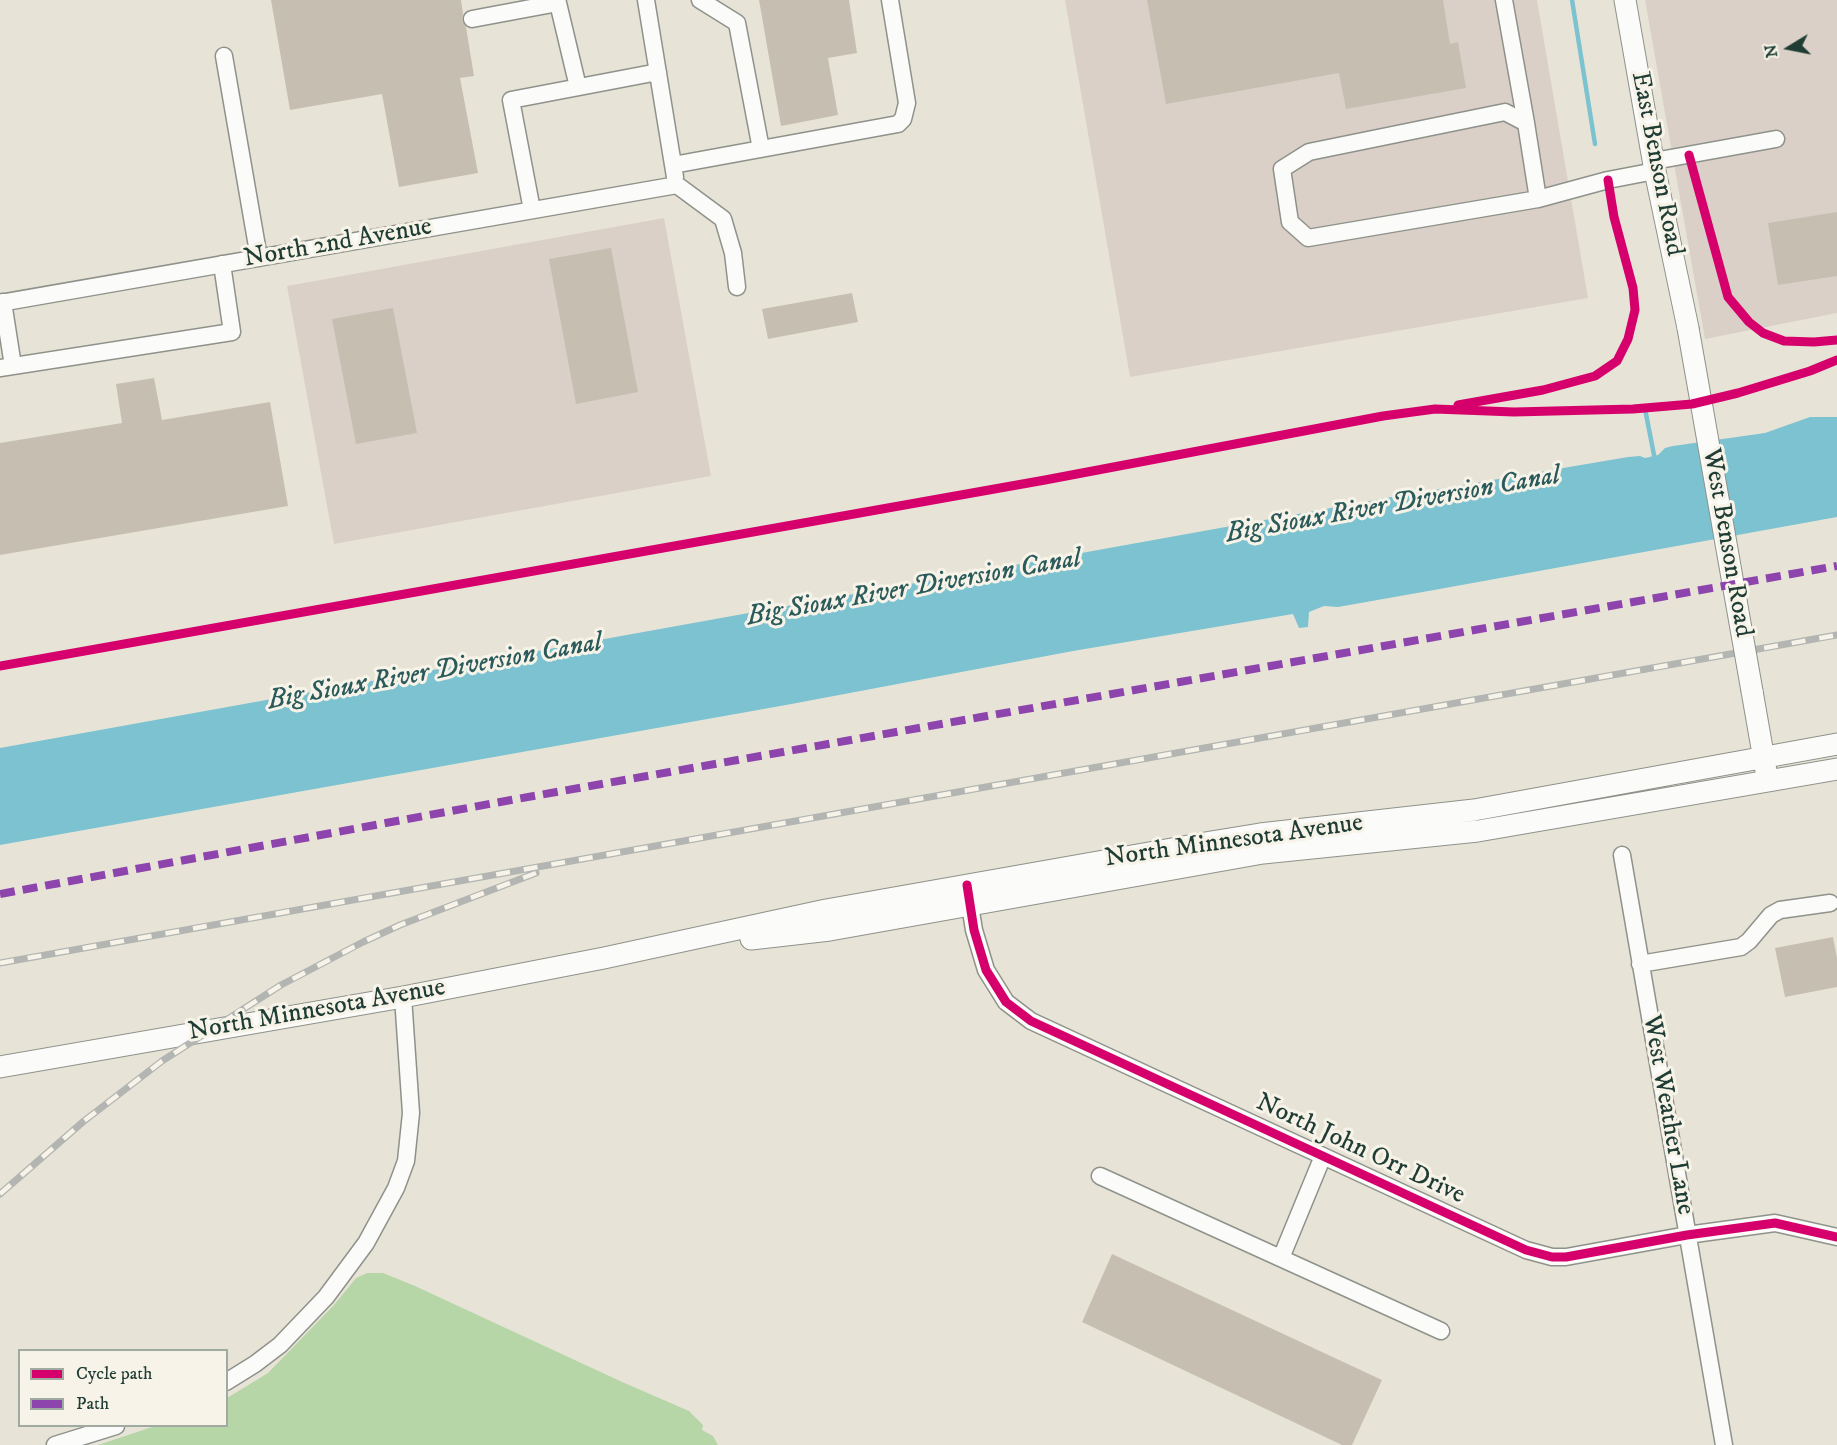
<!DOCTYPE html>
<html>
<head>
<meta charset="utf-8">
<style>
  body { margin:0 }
  #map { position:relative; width:1837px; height:1445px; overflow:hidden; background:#e7e4d7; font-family:"IM FELL DW Pica",serif }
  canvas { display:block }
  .legend { position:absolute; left:18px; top:1349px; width:210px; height:78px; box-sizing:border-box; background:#f7f3e8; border:2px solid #a1aaa0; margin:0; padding:8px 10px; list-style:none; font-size:18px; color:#1f3d34 }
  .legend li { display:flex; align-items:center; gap:12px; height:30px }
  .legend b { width:30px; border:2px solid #a1aaa0 }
  .north { position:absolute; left:1759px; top:18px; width:60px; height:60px; -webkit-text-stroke:4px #f7f3e8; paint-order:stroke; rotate:260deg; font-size:16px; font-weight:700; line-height:24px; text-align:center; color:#1f3d34 }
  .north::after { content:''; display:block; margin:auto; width:21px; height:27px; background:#1f3d34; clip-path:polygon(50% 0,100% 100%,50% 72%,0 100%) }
</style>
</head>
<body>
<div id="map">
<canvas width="1837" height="1445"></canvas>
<ul class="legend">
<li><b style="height:8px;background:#d6006c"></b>Cycle path</li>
<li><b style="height:8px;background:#8e44ad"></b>Path</li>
</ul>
<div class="north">N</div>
</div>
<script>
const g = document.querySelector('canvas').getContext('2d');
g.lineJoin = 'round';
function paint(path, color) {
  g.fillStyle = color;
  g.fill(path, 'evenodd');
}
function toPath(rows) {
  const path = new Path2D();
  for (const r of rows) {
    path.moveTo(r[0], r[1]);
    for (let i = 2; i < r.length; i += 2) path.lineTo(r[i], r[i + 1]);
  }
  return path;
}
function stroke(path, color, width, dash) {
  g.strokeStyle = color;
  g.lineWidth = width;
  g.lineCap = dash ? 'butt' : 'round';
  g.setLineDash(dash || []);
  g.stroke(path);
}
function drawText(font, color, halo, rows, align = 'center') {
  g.font = font + ' "IM FELL DW Pica",serif';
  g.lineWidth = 6;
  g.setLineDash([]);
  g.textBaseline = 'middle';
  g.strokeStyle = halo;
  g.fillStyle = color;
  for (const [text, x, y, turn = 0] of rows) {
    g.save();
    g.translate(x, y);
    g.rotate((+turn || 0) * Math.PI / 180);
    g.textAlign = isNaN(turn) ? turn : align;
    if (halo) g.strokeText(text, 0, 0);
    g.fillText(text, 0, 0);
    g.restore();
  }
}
const industrial = toPath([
  [1065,0,1537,0,1588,298,1130,377],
  [1645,0,1837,0,1837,313,1705,339],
  [664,218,711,476,334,544,287,286]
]);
const green = toPath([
  [367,1273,383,1273,415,1286,620,1381,689,1411,703,1425,702,1430,713,1436,718,1445,98,1445,155,1426,226,1426,227,1398,268,1373,334,1305,356,1278]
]);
const water = toPath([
  [1810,417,1837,417,1837,517,1434,590,1338,607,1324,606,1309,612,1308,627,1299,628,1293,614,1073,651,786,705,0,845,0,748,1392,497,1628,457,1640,456,1645,458,1658,455,1665,448,1673,446,1765,433]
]);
const stream = toPath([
  [1572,0,1595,144],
  [1645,409,1655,460]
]);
const building = toPath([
  [271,0,461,0,463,14,462,20,466,27,474,76,460,78,478,173,399,187,382,94,290,110],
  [759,0,849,0,857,53,828,58,838,115,781,126],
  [1147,0,1443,0,1450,44,1458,42,1466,88,1346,109,1339,73,1166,104],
  [1837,212,1837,276,1778,285,1768,223],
  [611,248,638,392,576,404,549,259],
  [852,293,858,322,768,339,762,309],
  [393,308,417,433,356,444,332,319],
  [154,378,162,420,270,402,288,506,0,555,0,443,122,423,116,384],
  [1833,937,1837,958,1837,987,1785,997,1775,948],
  [1112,1254,1382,1380,1352,1445,1342,1445,1082,1322]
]);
const minor = toPath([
  [646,0,675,177],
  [700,0,737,23,761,149],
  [1504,0,1526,123],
  [472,19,558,3,578,87],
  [224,56,259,258],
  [1654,161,1776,139],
  [673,165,898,124,903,119,907,103,890,0],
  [677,185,723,219,733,253,737,287],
  [1538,199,1526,123,1505,112,1309,152,1282,169,1290,222,1308,238,1538,199,1608,180,1655,171],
  [532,210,511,100,658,72],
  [3,302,13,366],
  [0,303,677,185],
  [0,368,232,332,222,264],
  [1622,855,1724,1445],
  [968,893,974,930,986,970,1006,1002,1031,1021,1526,1250,1552,1257,1566,1257,1687,1235,1775,1223,1837,1237],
  [1640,964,1741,947,1749,941,1771,915,1780,910,1830,903],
  [1100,1176,1441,1331],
  [1281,1258,1323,1156],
  [226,1382,255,1364,280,1345,326,1297,366,1243,396,1188,406,1161,411,1113,403,997],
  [55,1445,116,1426]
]);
const major = toPath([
  [1625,0,1655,171,1688,328],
  [1752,691,1766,771],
  [751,939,830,930,1263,853,1478,831,1837,769],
  [0,1067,403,997,604,958,826,910,1211,842,1260,834,1474,810,1837,744]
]);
const rail = toPath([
  [0,963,1837,635],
  [0,1194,84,1121,162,1061,281,985,363,942,400,925,536,873]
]);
const majorBridge = toPath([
  [1688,328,1752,691]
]);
const quiet = toPath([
  [0,894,511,800,1837,566]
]);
const cycleway = toPath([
  [1689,155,1728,297,1749,322,1763,333,1784,341,1814,342,1837,340],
  [1458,405,1543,390,1595,376,1617,361,1628,339,1635,310,1633,288,1614,217,1608,180],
  [0,666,1045,480,1383,416,1435,409,1514,412,1633,409,1692,404,1738,393,1810,371,1837,360],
  [967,885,974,930,986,970,1006,1002,1031,1021,1526,1250,1552,1257,1566,1257,1687,1235,1775,1223,1837,1237]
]);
const streetNames = [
  ["East Benson Road",1656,164,79],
  ["North 2nd Avenue",338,244,-10],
  ["West Benson Road",1726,543,80],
  ["North Minnesota Avenue",1234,842,-8],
  ["North Minnesota Avenue",317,1011,-10],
  ["West Weather Lane",1667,1115,80],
  ["North John Orr Drive",1360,1150,25]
];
const waterNames = [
  ["Big Sioux River Diversion Canal",1393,506,-10],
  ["Big Sioux River Diversion Canal",914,589,-10],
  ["Big Sioux River Diversion Canal",435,673,-10]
];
paint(industrial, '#dad0c8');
paint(green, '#b6d6a7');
paint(water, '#7dc2d1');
stroke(stream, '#7dc2d1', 4.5);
paint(building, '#c6bfb1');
stroke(minor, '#8e928a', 19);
stroke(major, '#8e928a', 23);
stroke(minor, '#fbfbf9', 16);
stroke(major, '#fbfbf9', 21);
stroke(rail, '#b2b5b2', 7);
stroke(rail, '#f7f3e8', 4.5, [14]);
stroke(majorBridge, '#8e928a', 23, []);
stroke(majorBridge, '#fbfbf9', 21);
stroke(quiet, '#8e44ad', 8, [15, 8]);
stroke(cycleway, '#d6006c', 9);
drawText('26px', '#1f3d34', '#f7f3e8', streetNames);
drawText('italic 27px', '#2b5a5b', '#f7f3e8', waterNames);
</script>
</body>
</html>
